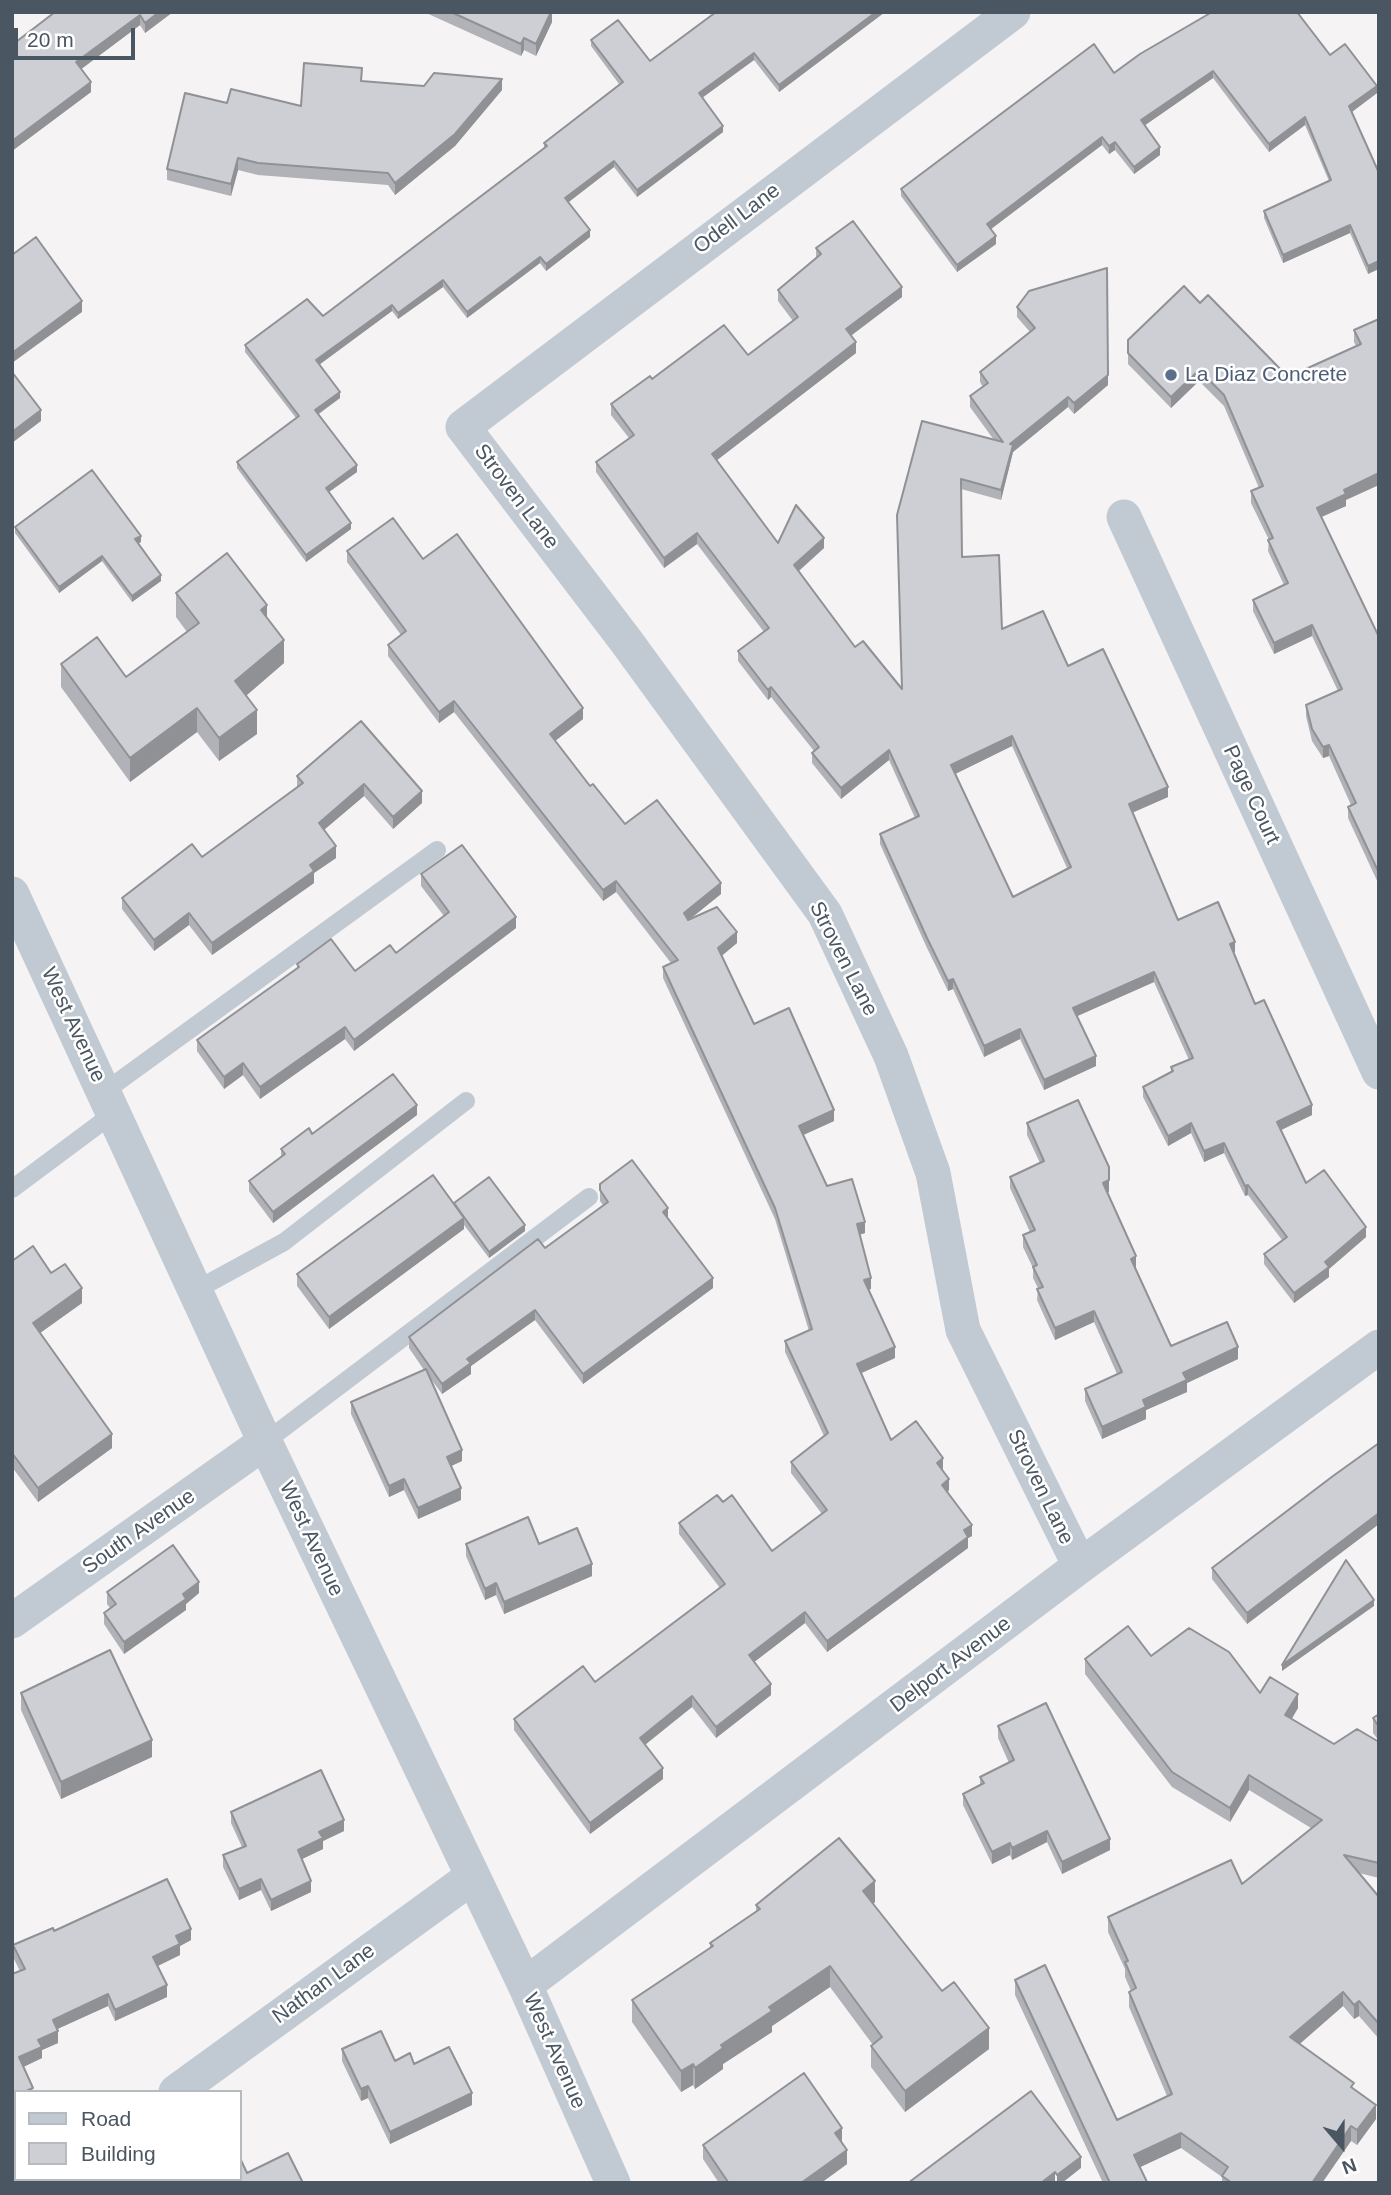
<!DOCTYPE html>
<html>
<head>
<meta charset="utf-8">
<style>
  body { margin:0 }
  #map { position:relative; width:1391px; height:2195px; overflow:hidden; background:#f5f3f3; font-family:Helvetica,sans-serif }
  canvas { display:block }
  .frame { position:absolute; inset:0; border:14px solid #4a5661; pointer-events:none }
  .legend { position:absolute; left:14px; top:2090px; width:228px; height:91px; box-sizing:border-box; background:#fff; border:2px solid #b7bbc0; margin:0; padding:9px 12px; list-style:none; font-size:21px; color:#4a5661 }
  .legend li { display:flex; align-items:center; gap:14px; height:35px }
  .legend b { width:35px; border:2px solid #b7bbc0 }
  .north { position:absolute; left:1307px; top:2111px; width:70px; height:70px; -webkit-text-stroke:5px #fff; paint-order:stroke; rotate:160deg; font-size:19px; font-weight:700; line-height:28px; text-align:center; color:#4a5661 }
  .north::after { content:''; display:block; margin:auto; width:24px; height:32px; background:#4a5661; clip-path:polygon(50% 0,100% 100%,50% 72%,0 100%) }
  .scale { position:absolute; left:14px; top:28px; width:121px; height:32px; box-sizing:border-box; border:4px solid #4a5661; border-top:0; padding-left:9px; font-size:21px; line-height:24px; white-space:nowrap; color:#4a5661; -webkit-text-stroke:5px #fff; paint-order:stroke }
</style>
</head>
<body>
<div id="map">
<canvas width="1391" height="2195"></canvas>
<div class="frame"></div>
<ul class="legend">
<li><b style="height:9px;background:#c1cad2"></b>Road</li>
<li><b style="height:19px;background:#cdcfd5"></b>Building</li>
</ul>
<div class="north">N</div>
<div class="scale">20 m</div>
</div>
<script>
const g = document.querySelector('canvas').getContext('2d');
g.lineJoin = 'round';
function toPath(rows) {
  const path = new Path2D();
  for (const r of rows) {
    path.moveTo(r[0], r[1]);
    for (let i = 2; i < r.length; i += 2) path.lineTo(r[i], r[i + 1]);
  }
  return path;
}
function stroke(path, color, width, dash) {
  g.strokeStyle = color;
  g.lineWidth = width;
  g.lineCap = dash ? 'butt' : 'round';
  g.setLineDash(dash || []);
  g.stroke(path);
}
function paint(path, color) {
  g.fillStyle = color;
  g.fill(path, 'evenodd');
}
function drawText(font, color, halo, rows, align = 'center') {
  g.font = font + ' Helvetica,sans-serif';
  g.lineWidth = 5;
  g.setLineDash([]);
  g.textBaseline = 'middle';
  g.strokeStyle = halo;
  g.fillStyle = color;
  for (const [text, x, y, turn = 0] of rows) {
    g.save();
    g.translate(x, y);
    g.rotate((+turn || 0) * Math.PI / 180);
    g.textAlign = isNaN(turn) ? turn : align;
    if (halo) g.strokeText(text, 0, 0);
    g.fillText(text, 0, 0);
    g.restore();
  }
}
const service = toPath([
  [104,1092,437,850],
  [12,1189,114,1113],
  [196,1290,284,1242,466,1101],
  [265,1442,589,1197]
]);
const minor = toPath([
  [1013,12,463,427,626,641,825,914,891,1056,933,1173,963,1330,1080,1566],
  [1124,517,1379,1072],
  [12,894,265,1442,525,1985,613,2183],
  [12,1621,265,1442],
  [525,1985,1080,1566,1379,1347],
  [176,2092,472,1877],
  [51,2183,56,2179]
]);
const wall = toPath([
  [55,12,173,12,145,33,140,25,81,69,91,92,12,151,12,45],
  [424,12,552,12,552,22,536,56,524,50,521,56],
  [716,12,885,12,779,92,754,60,702,98,723,132,637,197,614,167,568,202,590,237,546,271,540,263,467,318,443,287,398,319,392,311,319,365,340,398,319,414,357,472,329,492,351,529,306,562,237,468,237,462,296,418,245,352,245,345,323,316,544,148,544,143,619,84,591,46,591,40,650,61],
  [1330,55,1377,93,1352,112,1379,173,1368,274,1350,233,1283,263,1264,218,1264,211,1329,181,1305,125,1269,152,1213,78,1145,125,1160,155,1134,174,1115,150,1109,154,1102,145,991,229,996,244,957,272,901,196,901,189,1114,73],
  [362,81,424,86,502,90,455,146,395,195,388,185,258,175,238,170,231,196,167,180,167,169,227,103,301,106],
  [816,248,902,297,851,336,856,353,717,460,778,543,824,548,799,571,855,647,902,688,897,515,994,440,970,407,970,396,983,387,980,382,980,372,1030,332,1017,317,1017,307,1108,385,1074,414,1068,407,1013,452,1001,500,961,489,962,557,1002,629,1068,666,1168,797,1132,813,1178,920,1235,952,1233,953,1255,1004,1312,1115,1281,1130,1306,1183,1366,1237,1329,1269,1329,1277,1294,1303,1264,1264,1264,1254,1282,1240,1248,1195,1245,1196,1224,1153,1204,1162,1191,1133,1168,1146,1143,1097,1143,1087,1171,1072,1171,1067,1189,1060,1154,982,1077,1016,1096,1066,1044,1090,1020,1039,984,1057,953,989,948,991,927,948,880,844,880,834,915,818,889,760,841,799,812,763,812,753,814,751,771,697,768,700,738,661,738,651,764,632,697,544,664,568,596,472,596,462,629,438,611,415,611,404,652,379,748,355,793,321,778,301,778,290,816,258],
  [1012,746,1067,868,1013,897,955,774],
  [1200,303,1288,377,1356,346,1354,342,1354,330,1379,319,1346,500,1346,506,1321,517,1379,637,1379,885,1348,818,1348,807,1351,805,1329,756,1323,758,1312,741,1306,716,1306,705,1338,691,1312,636,1274,654,1253,611,1253,600,1284,585,1268,551,1269,540,1251,503,1251,491,1259,488,1224,406,1199,381,1171,408,1128,364,1128,340],
  [15,527,141,542,138,544,161,581,132,602,102,561,59,593,15,533],
  [347,551,423,559,583,719,555,741,590,786,625,824,721,894,688,920,737,943,721,956,754,1024,834,1121,803,1135,827,1186,865,1233,860,1235,871,1289,868,1290,895,1358,861,1373,891,1440,943,1469,942,1469,949,1490,948,1492,972,1536,968,1538,968,1548,827,1652,805,1623,754,1662,771,1695,716,1738,692,1707,645,1744,663,1779,590,1834,514,1730,514,1719,595,1682,720,1588,679,1534,679,1523,723,1502,772,1551,822,1514,791,1473,791,1462,824,1436,785,1352,785,1341,809,1331,775,1219,663,978,663,967,671,963,616,892,603,901,454,712,439,723,388,656,388,645,401,635,347,562],
  [176,593,267,618,284,663,246,696,257,734,219,761,197,732,130,782,61,687,61,664,126,677,187,632,176,617],
  [361,721,422,803,393,829,364,796,324,830,336,858,314,873,314,883,212,955,189,925,154,951,122,909,122,898,202,857,297,788,297,776],
  [421,874,516,928,354,1051,345,1039,260,1099,243,1075,224,1089,197,1051,197,1040,297,968,297,964,355,971,396,953,444,916,421,886],
  [417,1115,273,1223,249,1191,249,1181,281,1157,281,1149,312,1134],
  [1027,1123,1109,1192,1107,1193,1135,1268,1171,1346,1238,1359,1187,1383,1187,1392,1146,1410,1146,1419,1102,1439,1085,1401,1085,1389,1117,1374,1094,1322,1055,1340,1037,1300,1038,1288,1033,1278,1033,1268,1023,1247,1023,1235,1030,1232,1010,1188,1010,1177,1040,1163,1027,1135],
  [600,1184,668,1218,713,1288,583,1384,535,1320,471,1366,471,1374,442,1394,431,1379,462,1461,451,1466,461,1500,418,1519,404,1490,389,1497,351,1414,351,1402,424,1370,409,1348,409,1337,545,1248,603,1205,600,1201],
  [454,1203,525,1231,489,1258,464,1225,464,1229,329,1329,297,1286,297,1274],
  [12,1261,51,1273,82,1303,40,1333,112,1448,38,1502,12,1467],
  [1379,1443,1379,1524,1247,1624,1212,1579,1212,1568],
  [466,1544,592,1576,504,1614,496,1595,485,1600,466,1556],
  [107,1592,199,1593,186,1604,186,1610,124,1654,104,1624,104,1613,110,1608,107,1604],
  [1151,1656,1260,1693,1298,1708,1292,1719,1334,1744,1379,1742,1379,1878,1359,1873,1379,1897,1379,2039,1359,2016,1354,2019,1343,2006,1300,2044,1354,2090,1376,2119,1357,2145,1351,2141,1322,2183,1222,2183,1222,2177,1181,2148,1140,2167,1147,2183,1103,2183,1015,1995,1015,1980,1117,2120,1167,2096,1129,2007,1129,1992,1131,1991,1125,1977,1125,1969,1108,1932,1108,1917,1242,1884,1311,1828,1249,1790,1230,1822,1172,1787,1085,1674,1085,1659],
  [21,1693,152,1757,61,1799,21,1710],
  [1379,1714,1379,1741,1373,1733,1373,1718],
  [998,1726,1110,1850,1062,1874,1047,1842,1012,1860,1010,1855,992,1864,963,1805,963,1794,980,1785,980,1777,1009,1763,998,1738],
  [231,1812,344,1831,323,1841,323,1849,302,1859,311,1892,271,1911,261,1890,239,1900,223,1867,223,1855,242,1847,231,1823],
  [875,1902,873,1904,989,2049,905,2112,871,2067,871,2046,873,2045,830,1987,772,2026,772,2032,723,2064,723,2069,695,2089,693,2085,681,2092,632,2022,632,2000,710,1948,710,1943,756,1911,756,1905],
  [54,1931,191,1940,180,1946,180,1955,158,1966,167,1997,115,2021,108,2006,57,2029,58,2043,42,2050,42,2058,23,2067,33,2092,12,2109,20,1971,13,1957,13,1945],
  [342,2049,395,2061,472,2105,390,2144,368,2098,361,2101,342,2061],
  [842,2142,847,2164,821,2183,719,2183,703,2159,703,2145],
  [247,2173,303,2183,197,2183,195,2179,240,2179]
]);
const shadedWall = toPath([
  [159,12,173,12,145,33,145,23],
  [551,12,552,12,552,22,536,56,536,44],
  [876,12,885,12,779,92,779,85],
  [140,15,140,25,76,73,76,62],
  [524,38,524,50,521,56,521,44],
  [754,53,754,60,699,100,699,93],
  [1213,71,1213,78,1141,128,1141,120],
  [502,79,502,90,455,146,395,195,395,183],
  [91,82,91,92,12,151,12,141],
  [1377,86,1377,93,1349,114,1349,106],
  [1305,117,1305,125,1269,152,1269,144],
  [723,126,723,132,637,197,637,190],
  [1102,137,1102,145,987,232,987,224],
  [1115,142,1115,150,1109,154,1109,146],
  [1160,147,1160,155,1134,174,1134,167],
  [238,158,238,170,231,196,231,184],
  [614,161,614,167,565,205,565,198],
  [1350,225,1350,233,1283,263,1283,255],
  [590,230,590,237,546,271,546,264],
  [996,236,996,244,957,272,957,265],
  [540,257,540,263,467,318,467,312],
  [1379,261,1379,269,1368,274,1368,266],
  [443,280,443,287,398,319,398,313],
  [902,287,902,297,846,339,846,329],
  [82,301,82,312,12,363,12,353],
  [392,305,392,311,316,367,316,360],
  [856,342,856,353,712,464,712,454],
  [1199,370,1199,381,1171,408,1171,397],
  [1108,375,1108,385,1074,414,1074,403],
  [340,392,340,398,315,416,315,410],
  [1068,397,1068,407,1013,452,1001,500,1001,490,1010,444],
  [41,410,41,421,12,443,12,432],
  [357,465,357,472,326,494,326,488],
  [1379,473,1379,485,1346,500,1346,506,1317,519,1317,508,1344,490],
  [351,523,351,529,306,562,306,555],
  [697,533,697,544,664,568,664,558],
  [141,536,141,542,135,545,135,539],
  [824,538,824,548,794,575,794,565],
  [102,556,102,561,59,593,59,587],
  [161,575,161,581,132,602,132,596],
  [267,605,267,628,261,610],
  [1312,625,1312,636,1274,654,1274,643],
  [284,640,284,663,235,705,235,681],
  [771,687,771,697,768,700,768,690],
  [454,701,454,712,439,723,439,712],
  [197,708,197,732,130,782,130,758],
  [583,708,583,719,550,745,550,734],
  [257,710,257,734,219,761,219,738],
  [1012,736,1012,746,951,776,951,765],
  [1329,745,1329,756,1323,758,1323,747],
  [889,750,889,760,841,799,841,788],
  [364,784,364,796,319,834,319,823],
  [1168,787,1168,797,1129,814,1129,804],
  [422,791,422,803,393,829,393,817],
  [336,846,336,858,314,873,314,883,212,955,212,943,310,865],
  [616,881,616,892,603,901,603,890],
  [721,883,721,894,684,924,684,913],
  [189,913,189,925,154,951,154,940],
  [516,917,516,928,354,1051,354,1040],
  [737,932,737,943,718,959,718,948],
  [1235,942,1235,952,1230,954,1230,944],
  [1154,972,1154,982,1073,1018,1073,1008],
  [953,979,953,989,948,991,948,981],
  [345,1027,345,1039,260,1099,260,1087],
  [1020,1029,1020,1039,984,1057,984,1046],
  [1096,1056,1096,1066,1044,1090,1044,1080],
  [243,1063,243,1075,224,1089,224,1077],
  [417,1105,417,1115,273,1223,273,1212],
  [1312,1105,1312,1115,1277,1132,1277,1122],
  [834,1110,834,1121,799,1137,799,1126],
  [1191,1123,1191,1133,1168,1146,1168,1136],
  [1224,1143,1224,1153,1204,1162,1204,1151],
  [1109,1180,1109,1192,1103,1194,1103,1183],
  [1248,1185,1248,1195,1245,1196,1245,1186],
  [668,1208,668,1219,663,1212],
  [464,1218,464,1229,329,1329,329,1317],
  [865,1222,865,1233,857,1235,857,1224],
  [525,1225,525,1231,489,1258,489,1252],
  [1366,1227,1366,1237,1329,1269,1329,1277,1294,1303,1294,1293,1325,1262],
  [1136,1256,1136,1268,1131,1270,1131,1259],
  [713,1278,713,1288,583,1384,583,1374],
  [871,1278,871,1289,864,1291,864,1280],
  [82,1288,82,1303,33,1338,33,1323],
  [535,1310,535,1320,471,1366,471,1374,442,1394,442,1384,467,1359],
  [1094,1311,1094,1322,1055,1340,1055,1328],
  [895,1347,895,1358,857,1375,857,1364],
  [1238,1347,1238,1359,1187,1383,1187,1392,1146,1410,1146,1419,1102,1439,1102,1427,1183,1373],
  [112,1434,112,1448,38,1502,38,1488],
  [462,1450,462,1461,447,1468,447,1457],
  [943,1458,943,1469,937,1474,937,1463],
  [404,1479,404,1490,389,1497,389,1486],
  [949,1479,949,1490,942,1496,942,1485],
  [461,1488,461,1500,418,1519,418,1508],
  [1379,1513,1379,1524,1247,1624,1247,1613],
  [972,1525,972,1536,968,1538,968,1548,827,1652,827,1641,964,1530],
  [592,1564,592,1576,504,1614,504,1602],
  [199,1582,199,1593,186,1604,186,1610,124,1654,124,1642],
  [496,1583,496,1595,485,1600,485,1589],
  [1374,1600,1374,1606,1282,1671,1282,1665],
  [805,1612,805,1623,749,1666,749,1655],
  [771,1684,771,1695,716,1738,716,1727],
  [1298,1694,1298,1708,1285,1729,1285,1715],
  [692,1696,692,1707,640,1749,640,1738],
  [152,1740,152,1757,61,1799,61,1782],
  [663,1768,663,1779,590,1834,590,1823],
  [1249,1775,1249,1790,1230,1822,1230,1808],
  [344,1820,344,1831,323,1841,323,1849,298,1861,298,1850,319,1832],
  [1047,1831,1047,1842,1012,1860,1012,1848],
  [1110,1839,1110,1850,1062,1874,1062,1862],
  [1010,1843,1010,1855,992,1864,992,1852],
  [261,1879,261,1890,239,1900,239,1889],
  [311,1881,311,1892,271,1911,271,1900],
  [875,1881,875,1902,863,1912,863,1891],
  [191,1929,191,1940,180,1946,180,1955,153,1968,153,1957,176,1936],
  [830,1966,830,1987,772,2026,772,2032,723,2064,723,2069,695,2089,695,2068,721,2045,769,2007],
  [167,1985,167,1997,115,2021,115,2010],
  [1343,1992,1343,2006,1290,2052,1290,2037],
  [108,1994,108,2006,53,2031,53,2020],
  [1359,2001,1359,2016,1354,2019,1354,2005],
  [989,2028,989,2049,905,2112,905,2091],
  [58,2031,58,2043,42,2050,42,2058,19,2069,19,2057,38,2040],
  [693,2064,693,2085,681,2092,681,2071],
  [368,2086,368,2098,361,2101,361,2089],
  [472,2093,472,2105,390,2144,390,2132],
  [16,2095,16,2107,12,2109,12,2097],
  [1376,2105,1376,2119,1357,2145,1357,2130],
  [1351,2126,1351,2141,1322,2183,1312,2183],
  [842,2128,842,2142,835,2133],
  [1181,2133,1181,2148,1134,2170,1134,2155],
  [847,2150,847,2164,821,2183,801,2183],
  [1081,2157,1081,2168,1062,2183,1057,2183,1057,2175],
  [1055,2172,1055,2183,1041,2183]
]);
const building = toPath([
  [55,12,159,12,145,23,140,15,76,62,91,82,12,141,12,45,55,12],
  [451,12,551,12,536,44,524,38,521,44,451,12],
  [716,12,876,12,779,85,754,53,699,93,723,126,637,190,614,161,565,198,590,230,546,264,540,257,467,312,443,280,398,313,392,305,316,360,340,392,315,410,357,465,326,488,351,523,306,555,237,462,299,416,245,345,307,299,323,316,547,146,544,143,623,82,591,40,618,20,650,61,716,12],
  [1212,12,1297,12,1330,55,1345,44,1377,86,1349,106,1379,173,1379,261,1368,266,1350,225,1283,255,1264,211,1331,180,1305,117,1269,144,1213,71,1141,120,1160,147,1134,167,1115,142,1109,146,1102,137,987,224,996,236,957,265,901,189,1094,44,1114,73,1140,54,1212,12],
  [304,63,362,68,361,81,424,86,434,73,502,79,455,134,395,183,388,173,258,163,238,158,231,184,167,169,185,93,227,103,231,89,301,106,304,63],
  [853,221,902,287,846,329,856,342,712,454,778,543,796,505,824,538,794,565,855,647,863,641,902,689,897,515,922,421,1003,442,970,396,988,383,980,372,1035,328,1017,307,1029,291,1107,268,1108,375,1074,403,1068,397,1010,444,1013,445,1001,490,961,479,962,557,999,555,1002,629,1043,611,1068,666,1103,649,1168,787,1129,804,1178,920,1218,902,1235,942,1230,944,1255,1004,1264,1000,1312,1105,1277,1122,1306,1183,1324,1170,1366,1227,1325,1262,1329,1267,1294,1293,1264,1254,1287,1237,1248,1185,1245,1186,1224,1143,1204,1151,1191,1123,1168,1136,1143,1087,1173,1071,1171,1067,1193,1058,1154,972,1073,1008,1096,1056,1044,1080,1020,1029,984,1046,953,979,948,981,927,938,880,834,919,816,889,750,841,788,812,753,819,747,771,687,768,690,738,651,769,628,697,533,664,558,596,462,634,435,611,404,650,376,652,379,724,325,748,355,798,317,778,290,821,254,816,248,853,221],
  [1012,736,1071,867,1013,897,951,765,1012,736],
  [36,237,82,301,12,353,12,255,36,237],
  [1184,286,1200,303,1208,295,1288,377,1361,344,1354,330,1379,319,1379,473,1344,490,1346,494,1317,508,1379,637,1379,873,1348,807,1356,803,1329,745,1323,747,1312,729,1306,705,1342,689,1312,625,1274,643,1253,600,1288,583,1268,540,1273,538,1251,491,1263,486,1224,395,1199,370,1171,397,1128,353,1128,340,1184,286],
  [12,372,41,410,12,432,12,372],
  [92,470,141,536,135,539,161,575,132,596,102,556,59,587,15,527,92,470],
  [393,518,423,559,457,534,583,708,550,734,590,786,593,784,625,824,657,800,721,883,684,913,688,920,717,907,737,932,718,948,754,1024,789,1008,834,1110,799,1126,827,1186,852,1179,865,1222,857,1224,871,1278,864,1280,895,1347,857,1364,891,1440,916,1421,943,1458,937,1463,949,1479,942,1485,972,1525,964,1530,968,1537,827,1641,805,1612,749,1655,771,1684,716,1727,692,1696,640,1738,663,1768,590,1823,514,1719,583,1666,595,1682,725,1584,679,1523,717,1495,723,1502,732,1495,772,1551,827,1510,791,1462,828,1433,785,1341,812,1329,775,1208,663,967,678,960,616,881,603,890,454,701,439,712,388,645,406,631,347,551,393,518],
  [227,553,267,605,261,610,284,640,235,681,257,710,219,738,197,708,130,758,61,664,97,637,126,677,199,623,176,593,227,553],
  [361,721,422,791,393,817,364,784,319,823,336,846,310,865,314,871,212,943,189,913,154,940,122,898,192,844,202,857,303,783,297,776,361,721],
  [462,845,516,917,354,1040,345,1027,260,1087,243,1063,224,1077,197,1040,299,967,297,964,331,939,355,971,390,945,396,953,449,912,421,874,462,845],
  [393,1074,417,1105,273,1212,249,1181,285,1154,281,1149,309,1128,312,1134,393,1074],
  [1078,1100,1109,1167,1109,1180,1103,1183,1136,1256,1131,1259,1171,1346,1227,1322,1238,1347,1183,1373,1187,1380,1143,1400,1146,1407,1102,1427,1085,1389,1122,1372,1094,1311,1055,1328,1037,1289,1043,1287,1033,1267,1037,1265,1023,1235,1035,1230,1010,1177,1044,1161,1027,1123,1078,1100],
  [632,1160,668,1208,663,1212,713,1278,583,1374,535,1310,467,1359,471,1363,442,1384,409,1337,538,1239,545,1248,608,1202,600,1190,600,1184,632,1160],
  [433,1175,464,1218,329,1317,297,1274,433,1175],
  [489,1177,525,1225,489,1252,454,1203,489,1177],
  [33,1246,51,1273,65,1264,82,1288,33,1323,112,1434,38,1488,12,1453,12,1261,33,1246],
  [426,1369,462,1450,447,1457,461,1488,418,1508,404,1479,389,1486,351,1402,426,1369],
  [1379,1443,1379,1513,1247,1613,1212,1568,1333,1476,1379,1443],
  [528,1517,539,1544,577,1528,592,1564,504,1602,496,1583,485,1589,466,1544,528,1517],
  [173,1545,199,1582,183,1594,186,1599,124,1642,104,1613,116,1604,107,1592,173,1545],
  [1346,1560,1374,1600,1282,1665,1346,1560],
  [1128,1626,1151,1656,1189,1628,1229,1652,1260,1693,1270,1677,1298,1694,1285,1715,1334,1744,1357,1729,1379,1742,1379,1863,1344,1855,1379,1897,1379,2024,1359,2001,1354,2005,1343,1992,1290,2037,1354,2083,1351,2087,1376,2105,1357,2130,1351,2126,1312,2183,1232,2183,1222,2176,1228,2167,1181,2133,1134,2155,1147,2182,1110,2183,1015,1980,1045,1965,1117,2120,1172,2094,1129,1992,1136,1988,1125,1962,1128,1961,1108,1917,1231,1860,1242,1884,1322,1820,1249,1775,1230,1808,1172,1772,1085,1659,1128,1626],
  [110,1650,152,1740,61,1782,21,1693,110,1650],
  [1046,1703,1110,1839,1062,1862,1047,1831,1012,1848,1010,1843,992,1852,963,1794,984,1783,980,1777,1014,1760,998,1726,1046,1703],
  [1379,1714,1379,1727,1373,1718,1379,1714],
  [321,1770,344,1820,319,1832,323,1838,298,1850,311,1881,271,1900,261,1879,239,1889,223,1855,246,1846,231,1812,321,1770],
  [839,1838,875,1881,863,1891,942,1991,954,1982,989,2028,905,2091,871,2046,882,2037,830,1966,769,2007,772,2011,721,2045,723,2048,695,2068,693,2064,681,2071,632,2000,713,1946,710,1943,760,1909,756,1905,839,1838],
  [167,1879,191,1929,176,1936,180,1944,153,1957,167,1985,115,2010,108,1994,53,2020,58,2031,38,2040,42,2047,19,2057,33,2088,24,2092,16,2092,16,2095,12,2097,12,1974,25,1969,13,1945,53,1928,54,1931,167,1879],
  [381,2031,395,2061,410,2053,414,2064,449,2047,472,2093,390,2132,368,2086,361,2089,342,2049,381,2031],
  [804,2073,842,2128,835,2133,847,2150,801,2183,727,2183,728,2182,703,2145,804,2073],
  [1031,2091,1081,2157,1057,2175,1055,2172,1041,2183,908,2183,1031,2091],
  [288,2153,303,2183,203,2183,201,2179,240,2179,240,2158,247,2173,288,2153]
]);
const markers = [
  [1171,375,7,"#5c6f8a"]
];
const streetNames = [
  ["Odell Lane",737,219,-37],
  ["Stroven Lane",516,497,53],
  ["Page Court",1251,795,65],
  ["Stroven Lane",843,959,63],
  ["West Avenue",73,1025,65],
  ["Stroven Lane",1040,1487,64],
  ["South Avenue",139,1532,-35],
  ["West Avenue",311,1539,65],
  ["Delport Avenue",951,1665,-37],
  ["Nathan Lane",324,1984,-36],
  ["West Avenue",554,2051,66]
];
const serviceNames = [
  ["La Diaz Concrete",1185,375]
];
stroke(service, '#c1cad2', 18);
stroke(minor, '#c1cad2', 35);
paint(wall, '#b0b2b7');
paint(shadedWall, '#909195');
paint(building, '#cdcfd5');
stroke(building, '#909195', 2);
for (const [x, y, r, color] of markers) {
  const dot = new Path2D();
  dot.arc(x, y, r, 0, 2 * Math.PI);
  g.fillStyle = color;
  g.fill(dot);
  stroke(dot, '#fff', 2.5);
}
drawText('21px', '#4a5661', '#fff', streetNames);
drawText('21px', '#4e5e75', '#fff', serviceNames, 'left');
</script>
</body>
</html>
